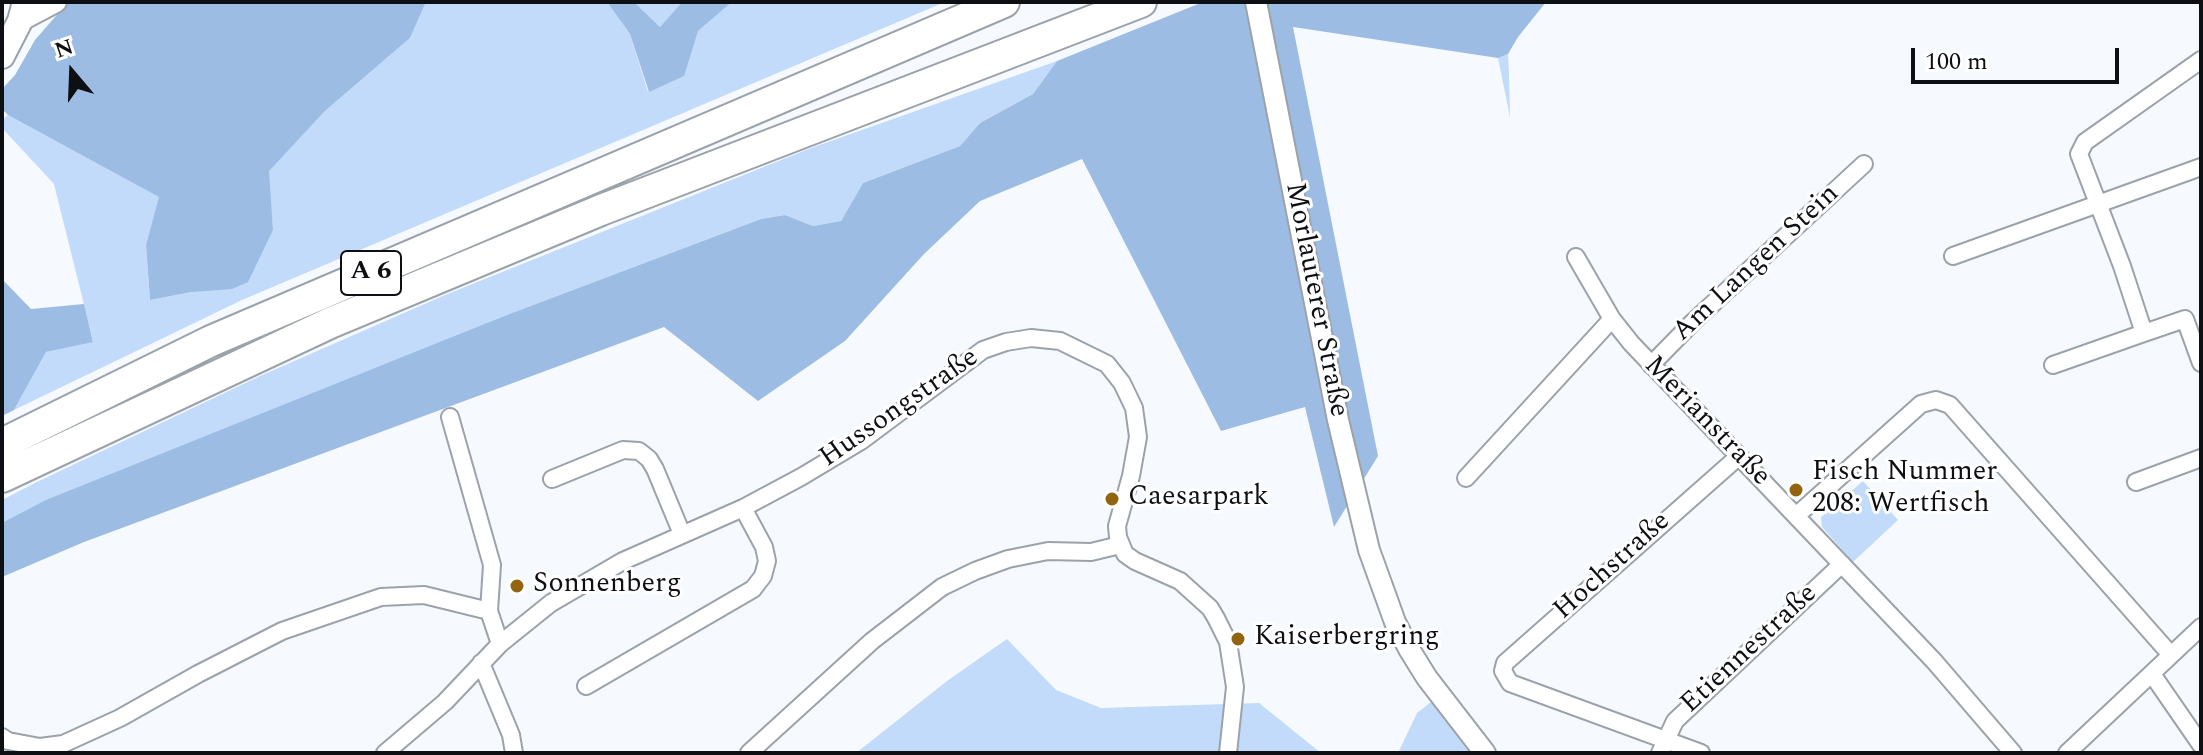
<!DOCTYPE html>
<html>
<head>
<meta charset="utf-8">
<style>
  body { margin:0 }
  #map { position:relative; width:2203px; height:755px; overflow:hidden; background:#f6faff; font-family:Spectral,serif }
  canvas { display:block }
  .frame { position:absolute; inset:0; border:4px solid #0d0f12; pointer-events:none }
  .north { position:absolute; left:32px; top:32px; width:80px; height:80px; -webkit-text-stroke:6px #fff; paint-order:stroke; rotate:341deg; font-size:22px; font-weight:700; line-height:32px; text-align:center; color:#0d0f12 }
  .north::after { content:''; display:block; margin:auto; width:28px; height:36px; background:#0d0f12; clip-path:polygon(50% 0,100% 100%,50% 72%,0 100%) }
  .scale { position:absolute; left:1911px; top:48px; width:208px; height:36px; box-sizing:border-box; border:4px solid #0d0f12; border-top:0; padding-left:10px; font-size:24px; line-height:28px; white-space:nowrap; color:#0d0f12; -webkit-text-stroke:6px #fff; paint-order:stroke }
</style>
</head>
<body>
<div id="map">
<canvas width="2203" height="755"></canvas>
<div class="frame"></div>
<div class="north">N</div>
<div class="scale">100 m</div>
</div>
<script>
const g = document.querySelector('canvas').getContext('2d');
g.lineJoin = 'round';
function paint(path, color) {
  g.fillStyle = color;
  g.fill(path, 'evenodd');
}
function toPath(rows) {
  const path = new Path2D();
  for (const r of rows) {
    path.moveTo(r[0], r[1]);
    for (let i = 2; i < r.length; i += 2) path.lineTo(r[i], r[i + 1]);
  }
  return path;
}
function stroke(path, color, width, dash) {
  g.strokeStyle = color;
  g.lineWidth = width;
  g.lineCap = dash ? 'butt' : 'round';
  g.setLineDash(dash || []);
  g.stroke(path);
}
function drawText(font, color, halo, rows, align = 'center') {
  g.font = font + ' Spectral,serif';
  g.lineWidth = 6;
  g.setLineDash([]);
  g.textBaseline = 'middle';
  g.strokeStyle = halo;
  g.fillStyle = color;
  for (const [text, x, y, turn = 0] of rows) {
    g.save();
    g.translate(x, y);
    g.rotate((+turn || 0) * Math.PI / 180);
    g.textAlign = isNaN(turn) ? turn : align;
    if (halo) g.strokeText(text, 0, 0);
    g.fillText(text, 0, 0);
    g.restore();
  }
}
const green = toPath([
  [426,2,607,2,630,34,648,92,692,46,698,31,732,2,945,2,242,300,14,410,46,352,93,341,54,184,2,128,2,120,8,115,160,197,146,245,150,300,192,292,273,230,268,171,325,111,410,38],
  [634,2,682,2,660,27],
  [1508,54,1509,75,1510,117,1498,58],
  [1057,61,1033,94,980,123,960,146,863,183,841,221,813,226,785,215,761,219,512,313,2,523,2,500,37,482,260,376,445,295,811,148],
  [1863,481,1898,520,1853,562,1822,527,1821,517],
  [1007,639,1056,690,1101,708,1259,703,1321,753,856,753,947,681],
  [1431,702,1470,753,1398,753,1417,713]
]);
const forest = toPath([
  [68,2,426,2,410,38,325,111,269,171,273,230,248,282,232,289,192,292,150,300,146,245,159,197,8,115,2,109,2,89,15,75,35,40],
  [607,2,634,2,660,27,682,2,732,2,698,31,684,76,649,92,630,34],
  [1203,2,1546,2,1518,37,1508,54,1498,58,1293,27,1378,456,1334,527,1305,407,1221,431,1082,159,980,201,924,254,845,341,758,401,664,327,84,542,2,577,2,523,46,500,512,313,761,219,785,215,813,226,841,221,863,183,960,146,980,123,1033,94,1057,61],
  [2,279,31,309,84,304,93,342,46,352,14,410,2,416]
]);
const minor = toPath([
  [2201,60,2085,142,2079,154,2122,266,2144,333,2185,319,2201,363],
  [1953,256,2201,167],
  [1576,257,1612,319,1631,343,1934,661,2013,753],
  [1651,365,1694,321,1864,164],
  [2053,365,2144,333],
  [450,417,492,565,489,611,500,644],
  [1466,478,1612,319],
  [552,479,623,450,639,451,649,459,655,469,682,534],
  [2136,482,2201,458],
  [1796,516,1921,404,1936,400,1950,405,2171,655],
  [481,663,511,735,514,753],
  [2152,674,2201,745],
  [586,686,753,589,763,576,767,561,764,547,743,508],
  [2,737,8,741,40,747,63,744,120,718,198,674,282,631,381,597,424,595,489,611],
  [385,753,445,702,500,644,551,603,623,561,743,508,801,477,861,441,983,350,1006,342,1031,338,1060,341,1107,364,1122,383,1134,408,1138,437,1131,476,1117,526,1118,537,1125,554,1135,561,1180,581,1210,608,1216,618,1228,642,1235,687,1228,753],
  [749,753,872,641,942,587,975,571,1008,559,1048,551,1091,552,1120,545],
  [1660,753,1675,721,1842,564],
  [1701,753,1510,683,1503,671,1505,663,1738,457],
  [2067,753,2201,627]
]);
const tertiary = toPath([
  [1256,2,1338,420,1369,550,1395,622,1409,649,1427,678,1485,753],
  [20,21,56,2]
]);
const secondary = toPath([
  [2,56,20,21,25,2]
]);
const motorway = toPath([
  [2,444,211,341,1004,2],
  [2,477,330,323,601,210,1141,2]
]);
const markers = [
  [1796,490,8,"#926410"],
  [1112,499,8,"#926410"],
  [517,586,8,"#926410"],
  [1238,639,8,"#926410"]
];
const shields = [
  [371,273,60]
];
const shieldNames = [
  ["A 6",371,273]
];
const streetNames = [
  ["Am Langen Stein",1757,264,-43],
  ["Morlauterer Straße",1315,300,79],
  ["Hussongstraße",900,409,-35],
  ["Merianstraße",1706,422,46],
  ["Hochstraße",1613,567,-42],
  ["Etiennestraße",1750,650,-43]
];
const poiNames = [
  ["Fisch Nummer",1812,474],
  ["208: Wertfisch",1812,506],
  ["Caesarpark",1128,499],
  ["Sonnenberg",533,586],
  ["Kaiserbergring",1254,639]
];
paint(green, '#c2dbfa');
paint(forest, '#9cbce3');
stroke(minor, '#9ca2a9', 20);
stroke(tertiary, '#9ca2a9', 24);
stroke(secondary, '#9ca2a9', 28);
stroke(motorway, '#9ca2a9', 34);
stroke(minor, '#fff', 16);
stroke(tertiary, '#fff', 20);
stroke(secondary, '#fff', 24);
stroke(motorway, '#fff', 30);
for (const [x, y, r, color] of markers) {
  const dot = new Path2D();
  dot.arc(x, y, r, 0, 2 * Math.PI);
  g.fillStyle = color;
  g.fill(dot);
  stroke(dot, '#fff', 3);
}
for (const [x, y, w] of shields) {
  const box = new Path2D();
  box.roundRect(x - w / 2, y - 22, w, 44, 6);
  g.fillStyle = '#fff';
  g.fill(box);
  stroke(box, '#0d0f12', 2);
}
drawText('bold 26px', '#0d0f12', null, shieldNames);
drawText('28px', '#0d0f12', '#fff', streetNames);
drawText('28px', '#0d0f12', '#fff', poiNames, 'left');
</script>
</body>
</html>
